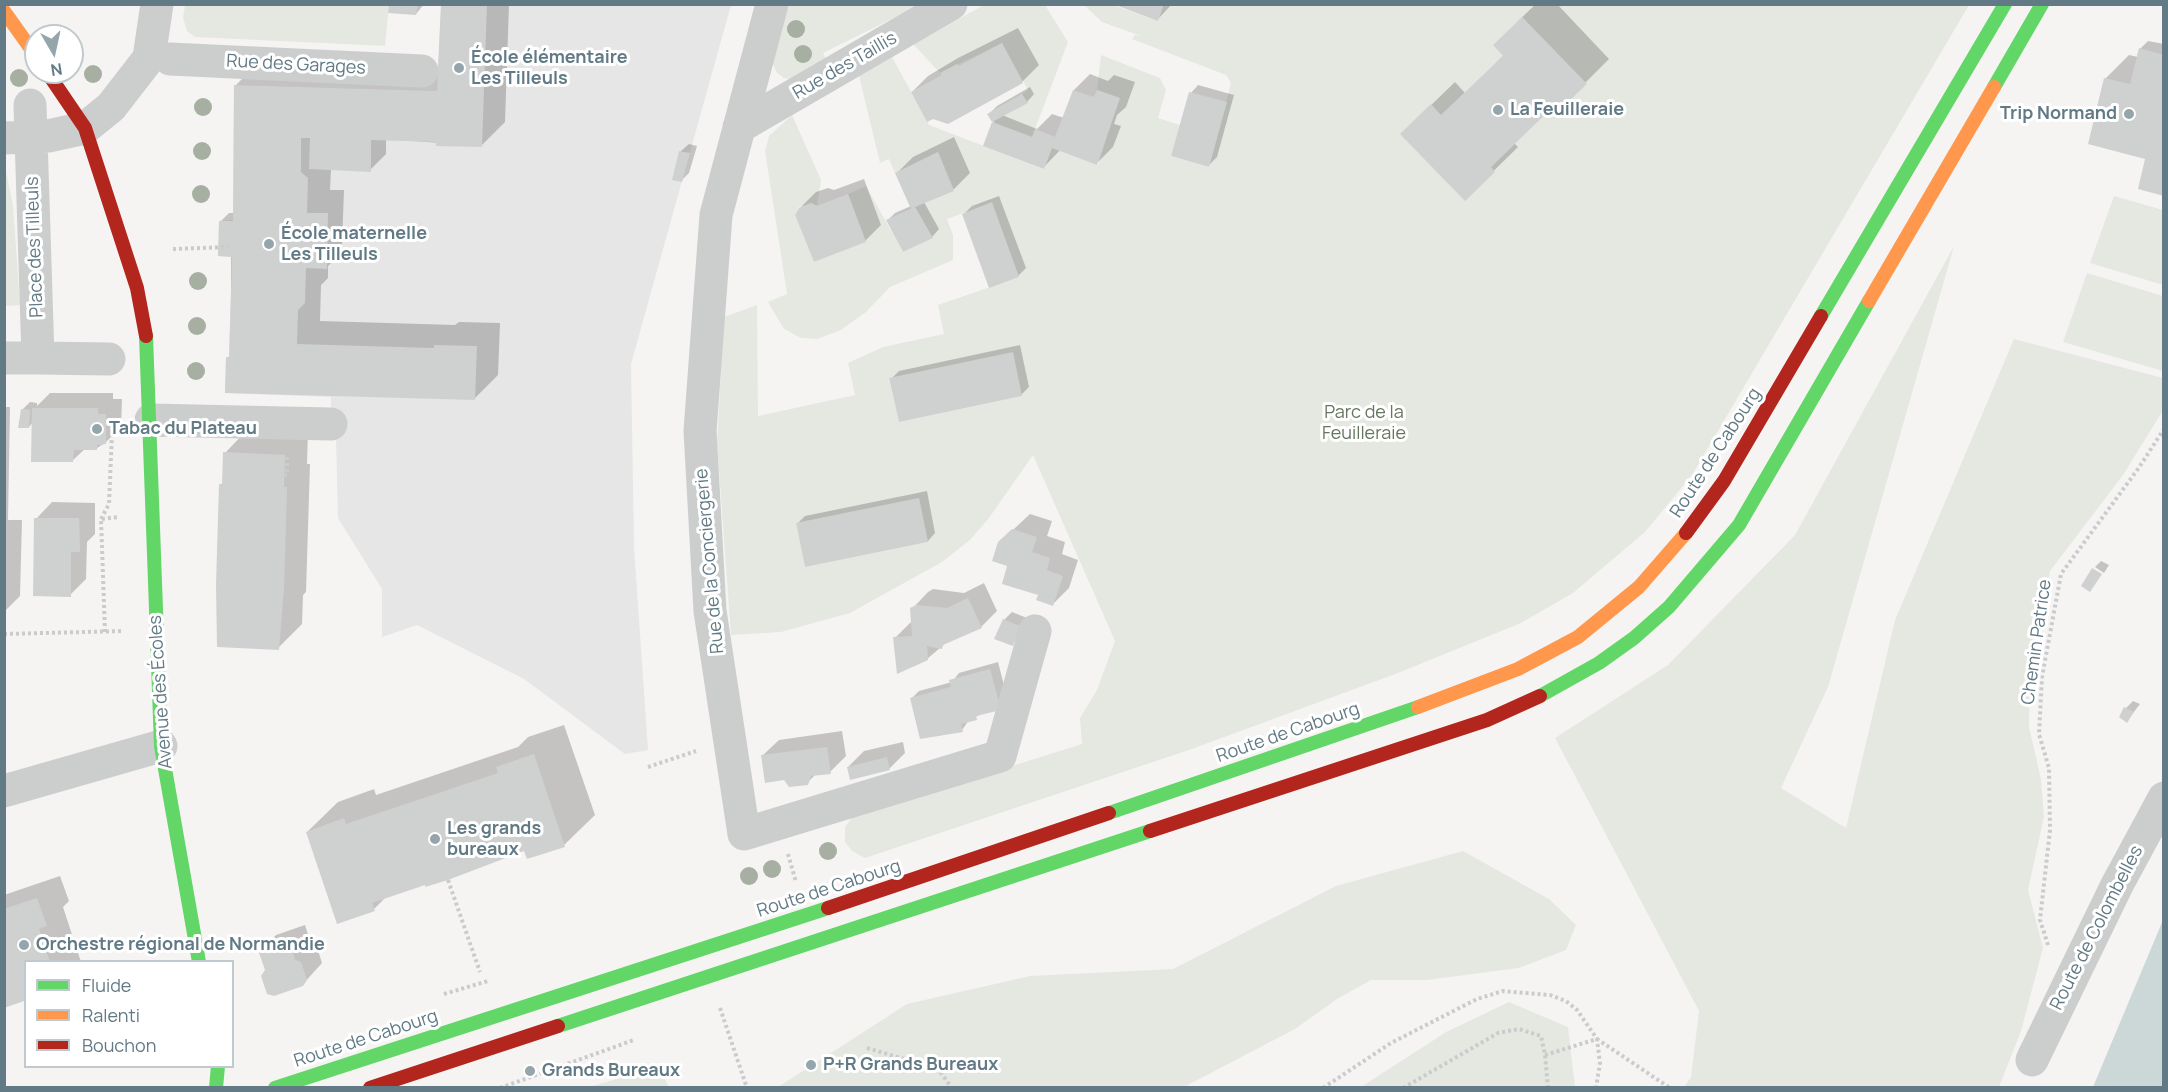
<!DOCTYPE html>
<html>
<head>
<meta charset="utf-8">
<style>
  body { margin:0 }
  #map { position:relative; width:2168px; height:1092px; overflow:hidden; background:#f5f4f3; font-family:Manrope,sans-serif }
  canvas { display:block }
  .frame { position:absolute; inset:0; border:6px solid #627a85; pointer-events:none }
  .legend { position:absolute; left:24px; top:960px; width:210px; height:108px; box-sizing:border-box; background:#fff; border:2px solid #c0cace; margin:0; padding:8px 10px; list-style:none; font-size:18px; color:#627a85 }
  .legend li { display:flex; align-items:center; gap:12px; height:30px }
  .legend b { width:30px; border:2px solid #c0cace }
  .north { position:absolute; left:24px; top:24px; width:60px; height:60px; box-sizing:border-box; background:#fff; border:2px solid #c0cace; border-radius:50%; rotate:171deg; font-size:16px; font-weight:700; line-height:24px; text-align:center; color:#627a85 }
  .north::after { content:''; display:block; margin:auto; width:21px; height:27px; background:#95a5ac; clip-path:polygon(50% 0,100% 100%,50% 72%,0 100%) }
</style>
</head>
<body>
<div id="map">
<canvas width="2168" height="1092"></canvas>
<div class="frame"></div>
<ul class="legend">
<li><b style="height:8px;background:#63d668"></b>Fluide</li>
<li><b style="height:8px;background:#ff974d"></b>Ralenti</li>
<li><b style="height:8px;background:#b3261e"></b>Bouchon</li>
</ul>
<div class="north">N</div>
</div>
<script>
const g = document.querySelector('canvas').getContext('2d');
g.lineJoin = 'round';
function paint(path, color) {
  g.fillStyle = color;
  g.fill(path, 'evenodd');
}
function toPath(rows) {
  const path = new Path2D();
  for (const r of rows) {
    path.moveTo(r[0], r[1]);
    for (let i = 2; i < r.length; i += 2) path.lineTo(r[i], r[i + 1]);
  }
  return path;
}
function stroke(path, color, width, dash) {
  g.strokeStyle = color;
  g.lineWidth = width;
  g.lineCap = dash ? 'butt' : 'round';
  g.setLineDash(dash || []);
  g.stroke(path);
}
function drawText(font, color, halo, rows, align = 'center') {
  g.font = font + ' Manrope,sans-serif';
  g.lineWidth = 6;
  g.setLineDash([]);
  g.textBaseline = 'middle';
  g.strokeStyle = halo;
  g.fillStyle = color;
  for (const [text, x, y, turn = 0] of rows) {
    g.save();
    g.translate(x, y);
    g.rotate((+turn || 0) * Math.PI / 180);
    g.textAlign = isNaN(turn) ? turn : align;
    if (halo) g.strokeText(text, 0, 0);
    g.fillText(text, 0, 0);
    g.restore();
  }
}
const built = toPath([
  [441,5,731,5,631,364,634,547,648,750,625,754,524,679,417,625,382,637,382,589,338,518,336,437,331,437,331,397,225,393,226,357,229,357,232,257,218,256,219,221,233,220,234,85,437,91]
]);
const green = toPath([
  [986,4,1045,5,1068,42,1032,137,992,122,1027,103,1022,94,1028,90,1002,43,940,73,913,44],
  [1164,4,1969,5,1692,475,1645,532,1573,593,1521,623,1398,673,1189,750,865,858,852,851,845,842,845,827,853,816,1082,744,1080,718,1097,690,1115,641,1033,455,989,518,970,540,942,562,850,613,781,632,731,635,717,443,724,317,757,305,758,416,855,395,848,363,883,347,944,334,938,305,1019,277,991,203,947,219,953,235,953,260,890,287,866,312,841,330,817,339,801,338,784,329,768,302,787,294,765,151,769,136,792,115,821,180,817,206,811,203,799,207,795,215,814,262,866,242,848,194,866,186,903,252,932,238,915,207,954,190,938,152,895,173,889,159,880,163,859,76,892,57,929,125,1044,169,1052,148,1098,165,1119,98,1097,90,1101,55,1160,78,1166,90,1158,118,1180,125,1171,156,1209,167,1231,83,1226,75,1132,39,1135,35,1141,36,1102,22,1084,5,1113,5,1158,21],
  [1522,17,1587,84,1557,113,1552,108,1491,167,1495,172,1441,115,1503,56,1493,45],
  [889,379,1022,396,899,422],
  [919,498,928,542,805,567,796,523],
  [185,5,389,5,385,46,195,37,187,31,183,18],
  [787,5,920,5,823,53,826,59,792,79,784,78,777,73,771,60],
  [5,166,13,205,20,305,5,306],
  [2114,196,2163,210,2163,285,2090,263],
  [1954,246,1828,687,1781,788,1846,828,1895,620,2014,339,2163,378,2162,412,2123,475,2050,571,2030,678,2029,727,2041,779,2044,817,2028,890,2043,948,2021,1031,1999,1087,1684,1087,1691,1077,1699,1011,1555,738,1668,665,1795,535],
  [2087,273,2163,296,2163,371,2063,342],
  [1463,851,1549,899,1576,925,1566,950,1519,968,1427,980,1371,980,1337,999,1295,1029,1184,1087,778,1087,907,1004,1030,976,1173,969,1336,886],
  [1509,1002,1568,1027,1575,1087,1361,1087,1446,1032],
  [659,1067,669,1087,589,1087]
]);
const water = toPath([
  [2163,920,2163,1087,2093,1087]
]);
const shadow = toPath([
  [391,4,424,4,416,14],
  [442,4,509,4,505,122,481,146,386,139,386,154,370,170,331,169,330,190,344,190,342,244,335,252,334,260,328,266,328,278,321,285,320,321,455,325,459,322,500,323,498,375,474,399,227,358,231,355,231,253,221,221,229,213,235,213,235,86,259,62,440,68],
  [1117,4,1172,4,1158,19],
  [1536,4,1557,4,1609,59,1557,111,1552,106,1514,143,1518,147,1465,199,1426,110,1455,82,1465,93,1504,55,1518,21],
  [1018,28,1039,65,1023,81,948,123,912,92,928,76,958,58],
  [2148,41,2164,44,2164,194,2148,158,2090,143,2106,78,2129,55,2138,57,2140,49],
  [1090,74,1108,81,1114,75,1135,82,1126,107,1117,115,1114,124,1121,126,1113,147,1097,163,1061,149,1044,167,985,145,994,122,989,114,997,106,1030,87,1034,94,1027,102,1002,115,1037,129,1052,114,1064,118,1074,90],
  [1198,85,1234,95,1217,157,1209,165,1191,93],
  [954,137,970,173,954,189,924,202,939,229,932,237,887,221,895,213,911,206,897,173,913,157],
  [689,144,697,146,689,173,681,181,681,151],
  [864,179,881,225,865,241,800,208,816,192,828,188,834,190],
  [999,196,1026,268,1018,276,964,214,972,206],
  [1020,345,1029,387,1021,395,891,379,899,371],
  [50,393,113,393,113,399,122,399,121,427,105,443,97,448,85,449,73,460,33,422,29,427,22,410,30,402,37,403,37,406],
  [4,407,10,407,8,520,22,520,20,596,4,612],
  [248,429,308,431,307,464,310,464,306,592,303,595,302,624,278,648,220,485,224,482,225,453],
  [927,491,935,533,928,541,797,524,805,516],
  [52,502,95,503,95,534,87,542,86,579,70,595,36,519],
  [1030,514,1052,521,1047,536,1065,542,1062,554,1078,560,1069,588,1053,604,1009,565,999,543],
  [2101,561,2109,565,2104,573,2095,567],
  [984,583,997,611,981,627,947,642,927,659,895,638,911,622,912,609,928,592,933,589,964,593],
  [1012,612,1027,618,1020,636,1012,644,1004,620],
  [998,662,1008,701,969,720,962,730,911,699,919,691,952,682,959,673],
  [2133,701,2140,704,2127,721,2126,708],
  [564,725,595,815,564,845,525,849,387,896,374,909,307,832,338,802,374,789,376,795,518,747,528,737],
  [842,731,846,756,830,772,816,774,807,783,762,756,779,740],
  [903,742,905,753,889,769,848,767,864,751],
  [60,876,69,901,63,907,81,962,26,962,24,999,4,1006,4,895],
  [305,925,311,944,317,947,322,963,303,984,266,970,260,951,276,935]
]);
const building = toPath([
  [389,4,418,4,416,15,388,13],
  [441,4,487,4,482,147,436,146,436,142,371,140,371,172,309,169,310,138,301,138,301,172,308,178,307,213,328,213,327,269,306,268,305,303,298,310,297,344,434,348,434,345,477,346,475,400,225,393,226,357,229,357,232,257,218,256,219,221,233,221,234,85,437,91],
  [1113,4,1164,4,1158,21],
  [1522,17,1587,84,1557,113,1552,108,1491,167,1495,172,1465,201,1400,134,1431,104,1441,115,1503,56,1493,45],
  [1002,43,1023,83,948,124,933,119,927,122,911,92,942,75,940,73,957,64,959,66],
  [2139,48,2164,55,2164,196,2138,189,2145,159,2088,144,2104,78,2130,84],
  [1073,90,1094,97,1097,90,1120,98,1097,165,1052,148,1044,169,983,146,992,122,1032,137,1035,129,1055,137],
  [1189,92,1227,102,1209,167,1171,156],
  [1022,94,1028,103,992,122,987,114],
  [679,151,690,153,682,182,672,180],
  [938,152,954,191,915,207,933,238,903,252,886,220,911,209,895,173],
  [848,194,866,242,814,262,795,215,799,208,811,203,817,206],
  [992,202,1019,277,989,288,962,214],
  [1013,352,1022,396,899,422,889,378],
  [32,408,98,408,98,414,106,414,106,444,97,445,97,450,74,450,73,462,31,462],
  [21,409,30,410,29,428,18,428],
  [223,452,285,455,284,487,287,487,284,588,279,650,217,647,216,585,219,484,222,485],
  [919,498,928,542,805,567,796,523],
  [34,518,79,518,80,552,71,552,71,597,33,596],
  [1012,529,1037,537,1032,552,1050,558,1047,570,1063,576,1053,606,1036,600,1038,595,1002,584,1007,566,992,561,998,542],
  [2092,568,2102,574,2090,592,2081,586],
  [968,598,982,628,943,645,942,649,927,646,928,660,897,674,893,637,912,636,910,608,916,605,947,608],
  [1003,619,1020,626,1013,646,994,639],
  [990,669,1001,710,976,716,977,720,961,724,963,732,920,739,910,698,951,687,949,680],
  [2124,707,2134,712,2127,723,2119,717],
  [827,747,831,774,811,776,808,785,789,787,784,780,765,783,761,755],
  [534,754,565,847,527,859,524,851,448,880,425,887,425,885,372,903,375,911,337,924,306,832,344,818,346,824,498,773,496,767],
  [887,757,890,770,850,780,847,767],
  [37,898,47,926,39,929,50,962,26,962,26,1006,24,1001,4,1008,4,909],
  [289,940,295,960,301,962,307,980,303,986,274,996,267,994,261,976,265,970,258,950]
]);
const path = toPath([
  [173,249,229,247],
  [284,475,287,475,287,457],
  [101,519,109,504,112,433,115,433],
  [105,632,101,519,118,517],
  [4,634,124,631],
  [648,767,696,751],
  [788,854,796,882],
  [448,880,480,972],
  [2048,945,2040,920,2050,830,2049,768,2039,734,2042,677,2061,574,2138,469,2164,429],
  [444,994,488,981],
  [720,1008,747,1088],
  [867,1048,938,1069,952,1088],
  [1545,1055,1597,1039,1670,1088],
  [500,1088,634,1040],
  [1323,1088,1391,1043,1477,999,1503,991,1550,995,1566,1001,1577,1010,1597,1039,1600,1063,1596,1088],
  [1403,1088,1498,1033,1519,1029,1541,1036,1545,1055,1548,1088]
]);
const street = toPath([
  [772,4,716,215,700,431,710,611,744,834,1000,756,1035,631],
  [170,59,422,71],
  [739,127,951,4],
  [4,138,48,136,85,128,111,107,149,58,157,4],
  [4,358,38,358,30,105],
  [38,358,109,359],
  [151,420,331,424],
  [4,791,161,746],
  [2032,1060,2117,885,2164,798]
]);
const fast = toPath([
  [1994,87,2042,4],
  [1821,316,2005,4],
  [146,336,161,746,199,962],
  [1540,696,1599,663,1634,638,1669,607,1739,525,1869,301],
  [1109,813,1418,707],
  [558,1026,1150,831],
  [216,1088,218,1066],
  [275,1088,828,908]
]);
const slow = toPath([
  [4,11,36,56],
  [1869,301,1994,87],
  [1418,707,1518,669,1578,637,1639,587,1686,533]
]);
const jam = toPath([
  [47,72,85,128,137,288,146,336],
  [1686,533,1724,481,1821,316],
  [1150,831,1487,720,1540,696],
  [828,908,1109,813],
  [370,1088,558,1026]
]);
const trees = [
  [796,29],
  [803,54],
  [93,74],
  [19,78],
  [203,107],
  [202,151],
  [201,194],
  [198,281],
  [197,326],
  [196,371],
  [828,851],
  [772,869],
  [749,876]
];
const markers = [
  [459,68,6,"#95a5ac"],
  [1498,110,6,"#95a5ac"],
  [2129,114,6,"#95a5ac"],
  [269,244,6,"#95a5ac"],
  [97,429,6,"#95a5ac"],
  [435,839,6,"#95a5ac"],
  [24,945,6,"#95a5ac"],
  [811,1065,6,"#95a5ac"],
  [530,1071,6,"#95a5ac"]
];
const poiNames = [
  ["École élémentaire",471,58],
  ["Les Tilleuls",471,79],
  ["La Feuilleraie",1510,110],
  ["Trip Normand",2117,114,"right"],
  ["École maternelle",281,234],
  ["Les Tilleuls",281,255],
  ["Tabac du Plateau",109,429],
  ["Les grands",447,829],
  ["bureaux",447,850],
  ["Orchestre régional de Normandie",36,945],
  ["P+R Grands Bureaux",823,1065],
  ["Grands Bureaux",542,1071]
];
const streetNames = [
  ["Rue des Garages",296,65,3],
  ["Rue des Taillis",845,66,-30],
  ["Place des Tilleuls",35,247,-92],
  ["Route de Cabourg",1716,453,-57],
  ["Rue de la Conciergerie",710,561,-95],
  ["Chemin Patrice",2037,642,-82],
  ["Avenue des Écoles",161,692,-94],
  ["Route de Cabourg",1288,733,-19],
  ["Route de Cabourg",829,889,-18],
  ["Route de Colombelles",2097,928,-63],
  ["Route de Cabourg",366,1039,-18]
];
const parkNames = [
  ["Parc de la",1364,413],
  ["Feuilleraie",1364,434]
];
paint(built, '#e5e6e5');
paint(green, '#e5e8e1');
paint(water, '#ccd7d8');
paint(shadow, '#0003');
paint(building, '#cfd0d0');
stroke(path, '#cacbcc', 4, [3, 3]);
stroke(street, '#cccece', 33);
stroke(fast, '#63d668', 14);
stroke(slow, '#ff974d', 14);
stroke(jam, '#b3261e', 14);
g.fillStyle = '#a6afa1';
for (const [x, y] of trees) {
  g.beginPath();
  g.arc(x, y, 9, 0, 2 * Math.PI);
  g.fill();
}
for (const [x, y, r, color] of markers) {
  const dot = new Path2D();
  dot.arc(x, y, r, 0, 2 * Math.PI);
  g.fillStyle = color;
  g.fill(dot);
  stroke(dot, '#fff', 2);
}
drawText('bold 18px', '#627a85', '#fff', poiNames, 'left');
drawText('18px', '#627a85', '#fff', streetNames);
drawText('18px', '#66775e', '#fff', parkNames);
</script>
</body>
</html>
